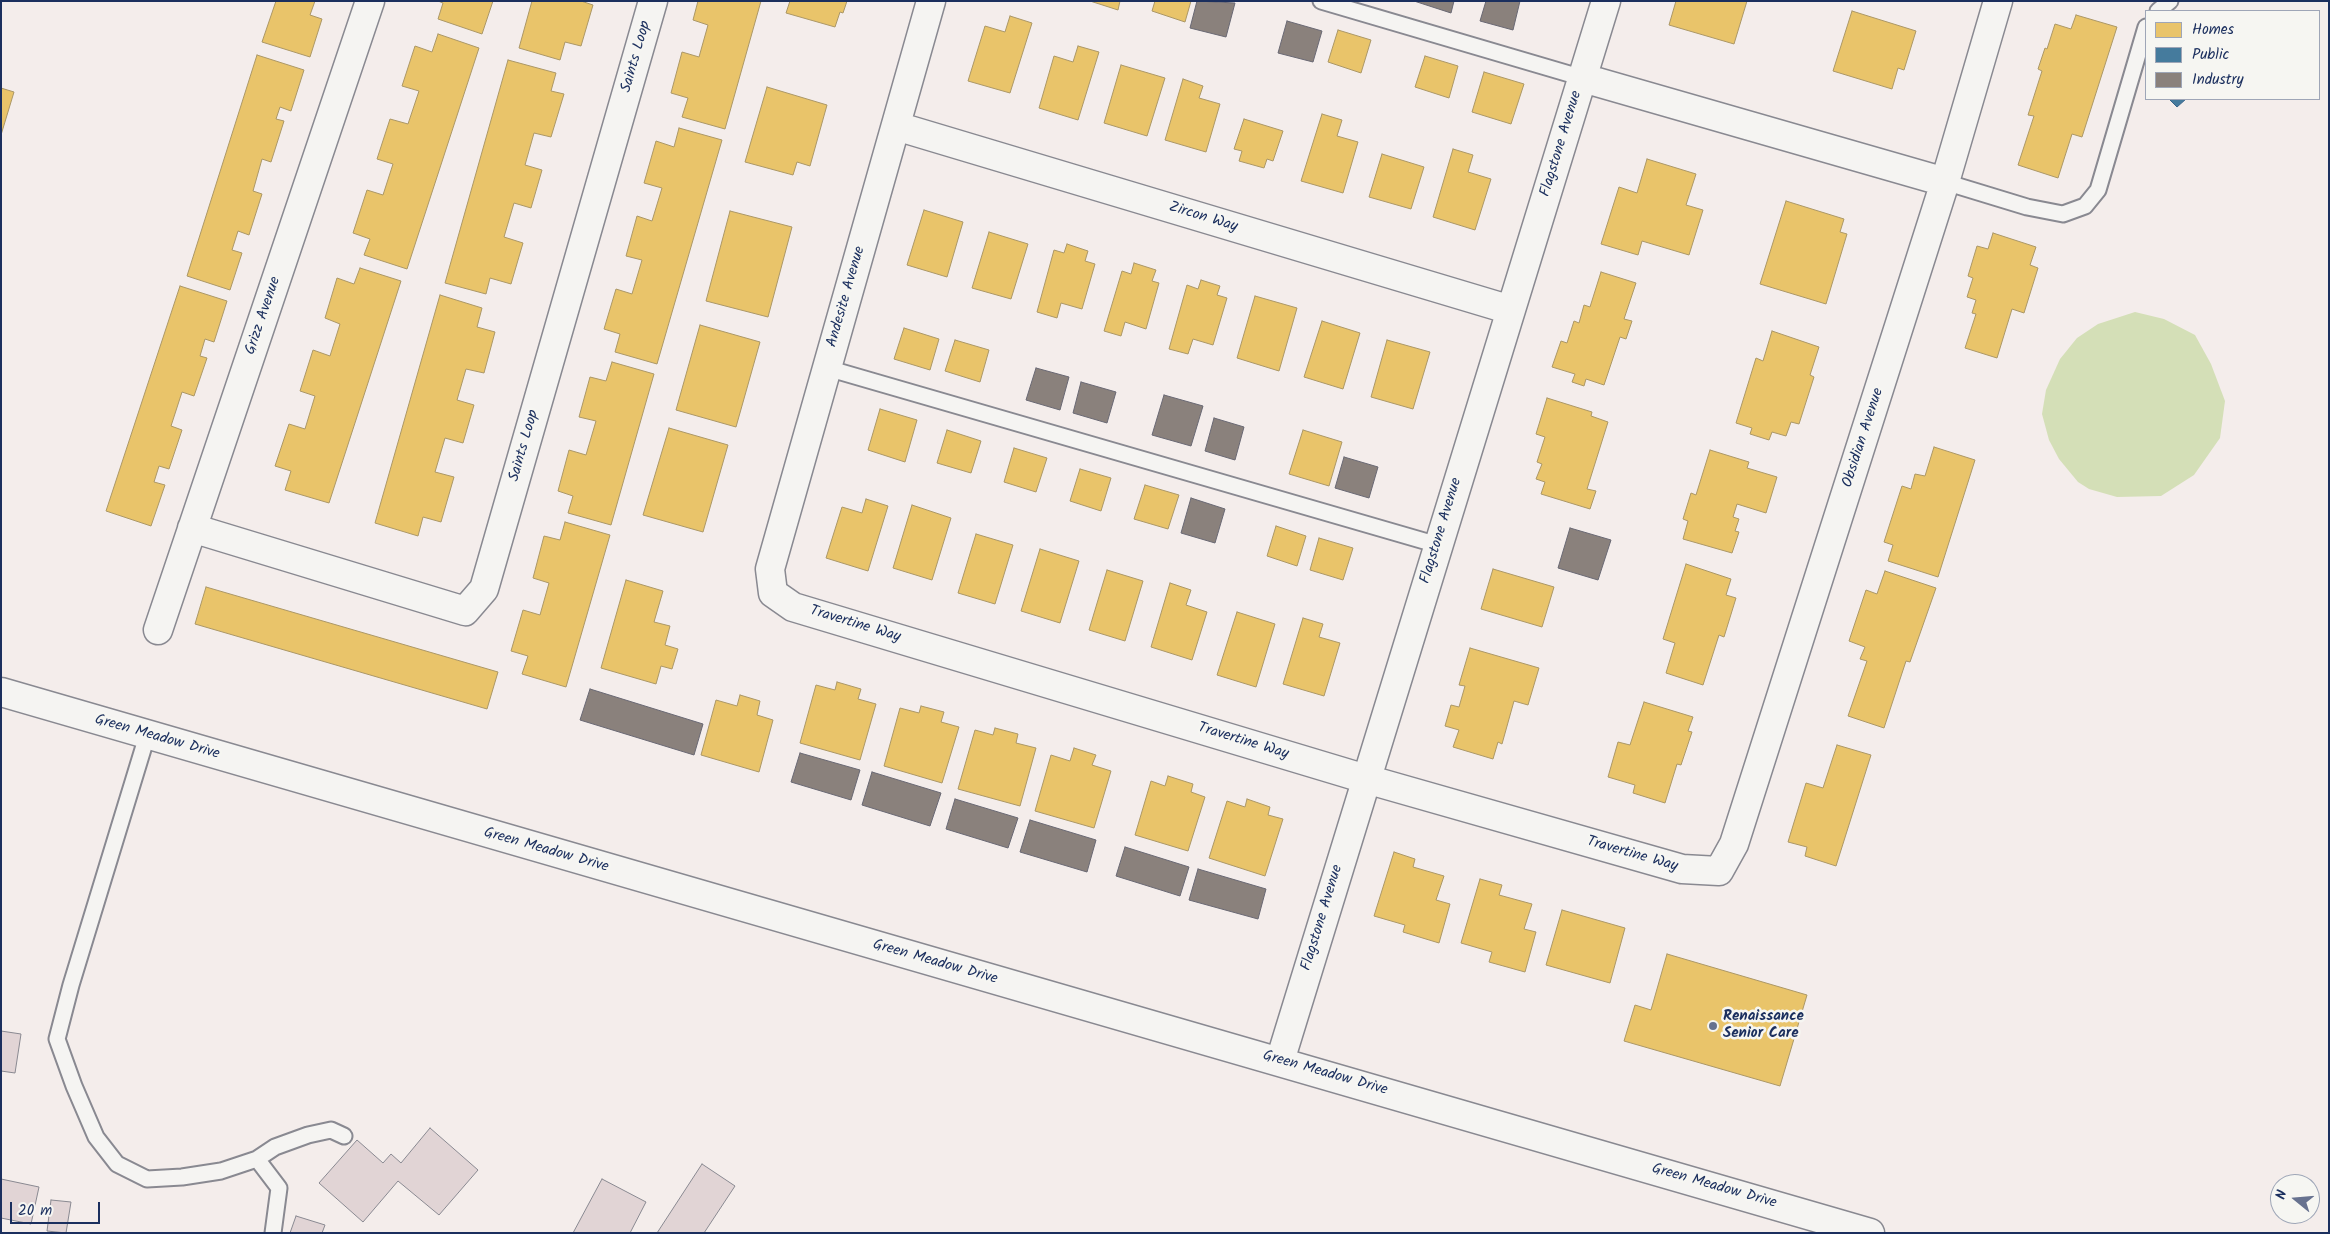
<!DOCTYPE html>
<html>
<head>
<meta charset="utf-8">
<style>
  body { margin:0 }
  #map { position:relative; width:2330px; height:1234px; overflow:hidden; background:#f4edeb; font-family:Kalam,sans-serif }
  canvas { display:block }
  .frame { position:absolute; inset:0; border:2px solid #1b2f5e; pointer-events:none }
  .legend { position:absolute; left:2145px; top:10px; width:175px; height:90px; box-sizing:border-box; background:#f6f6f2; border:1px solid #9ea6b7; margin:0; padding:6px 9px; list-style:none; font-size:15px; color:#1b2f5e }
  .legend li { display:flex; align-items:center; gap:10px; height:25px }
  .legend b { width:25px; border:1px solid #9ea6b7 }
  .north { position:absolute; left:2270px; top:1174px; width:50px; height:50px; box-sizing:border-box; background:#f6f6f2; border:1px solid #9ea6b7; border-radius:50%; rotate:287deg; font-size:14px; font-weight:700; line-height:20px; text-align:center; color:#1b2f5e }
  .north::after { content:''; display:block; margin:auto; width:18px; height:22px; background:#67728f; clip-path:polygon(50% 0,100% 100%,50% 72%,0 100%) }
  .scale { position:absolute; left:10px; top:1202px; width:90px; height:22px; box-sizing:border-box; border:2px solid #1b2f5e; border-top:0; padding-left:6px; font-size:15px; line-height:18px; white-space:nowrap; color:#1b2f5e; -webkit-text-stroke:4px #f6f6f2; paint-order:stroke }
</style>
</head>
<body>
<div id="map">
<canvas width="2330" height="1234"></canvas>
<div class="frame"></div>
<ul class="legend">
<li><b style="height:14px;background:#e9c46a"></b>Homes</li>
<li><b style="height:14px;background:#457b9d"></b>Public</li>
<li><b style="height:14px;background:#8a817c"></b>Industry</li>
</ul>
<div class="north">N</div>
<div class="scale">20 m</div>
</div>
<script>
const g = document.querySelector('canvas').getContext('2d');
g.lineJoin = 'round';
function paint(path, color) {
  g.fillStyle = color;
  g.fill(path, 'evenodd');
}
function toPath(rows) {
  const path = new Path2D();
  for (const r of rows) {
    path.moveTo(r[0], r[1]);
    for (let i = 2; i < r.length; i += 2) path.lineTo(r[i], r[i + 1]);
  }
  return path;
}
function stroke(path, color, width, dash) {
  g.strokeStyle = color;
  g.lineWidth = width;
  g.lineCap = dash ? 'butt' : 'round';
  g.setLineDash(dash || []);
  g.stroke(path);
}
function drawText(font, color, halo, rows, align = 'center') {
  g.font = font + ' Kalam,sans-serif';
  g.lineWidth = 5;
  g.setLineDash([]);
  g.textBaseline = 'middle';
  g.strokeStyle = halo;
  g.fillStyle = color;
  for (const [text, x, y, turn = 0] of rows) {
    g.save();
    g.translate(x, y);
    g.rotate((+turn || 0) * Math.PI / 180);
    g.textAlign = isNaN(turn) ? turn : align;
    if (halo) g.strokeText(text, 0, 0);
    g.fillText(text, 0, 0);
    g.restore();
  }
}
const green = toPath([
  [2135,312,2164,319,2195,335,2211,364,2225,401,2220,438,2194,475,2161,496,2117,497,2089,489,2078,482,2059,459,2049,440,2042,414,2046,390,2060,359,2077,338,2098,324]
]);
const homes = toPath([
  [276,1,315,1,310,15,322,19,310,57,262,42,276,1],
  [438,1,493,1,482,34,438,19,443,3,438,1],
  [532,1,581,1,593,5,581,46,565,42,560,60,519,48,532,1],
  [698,1,761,1,725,129,682,117,688,98,671,93,682,52,699,57,708,25,693,20,698,1],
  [790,1,847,1,843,13,840,12,835,27,786,13,790,1],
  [1090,1,1120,1,1118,10,1090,1],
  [1155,1,1191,1,1185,22,1152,11,1155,1],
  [1676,1,1747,1,1734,44,1669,25,1676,1],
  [1852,11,1916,31,1904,70,1898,68,1892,89,1833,71,1852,11],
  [2076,15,2117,27,2082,137,2072,134,2058,178,2018,165,2034,116,2028,115,2042,71,2038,69,2045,48,2047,49,2055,24,2071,29,2076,15],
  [1010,16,1032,23,1010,93,968,81,985,26,1005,32,1010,16],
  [1338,30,1371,40,1361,73,1328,62,1338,30],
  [438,34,479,48,407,269,364,255,370,239,353,233,367,190,383,195,393,164,377,159,390,119,408,124,419,91,402,86,415,46,432,52,438,34],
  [1078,46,1099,52,1078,120,1039,108,1054,56,1073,62,1078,46],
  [257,55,304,70,291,111,280,107,276,119,284,121,271,162,262,159,253,191,262,194,249,235,238,231,232,250,242,253,230,290,187,276,257,55],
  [1425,56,1458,66,1449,98,1415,87,1425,56],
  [508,60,556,73,551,91,564,94,551,137,534,133,525,165,542,170,531,208,514,203,504,237,523,243,511,284,490,278,486,294,445,283,508,60],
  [1121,65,1165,78,1147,136,1104,123,1121,65],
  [1484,72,1524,84,1511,124,1472,112,1484,72],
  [1183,79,1203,86,1199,98,1220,104,1206,152,1165,140,1183,79],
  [767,87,827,105,810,166,797,162,793,175,745,162,767,87],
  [1,88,14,92,1,135,1,88],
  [1322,114,1342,120,1337,136,1358,142,1343,193,1301,181,1322,114],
  [1244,119,1283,131,1273,161,1267,159,1264,168,1239,161,1242,151,1234,149,1244,119],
  [679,128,722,140,657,364,615,352,620,334,604,329,616,289,632,294,642,260,626,256,637,216,652,221,662,188,644,183,656,141,674,147,679,128],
  [1453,149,1473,155,1468,172,1491,179,1475,230,1433,217,1453,149],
  [1382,154,1424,167,1411,209,1369,197,1382,154],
  [1647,159,1696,174,1686,205,1703,210,1689,255,1642,241,1638,255,1601,244,1619,187,1637,193,1647,159],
  [1786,201,1844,219,1840,232,1847,234,1826,304,1760,284,1786,201],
  [924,210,963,222,947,277,907,265,924,210],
  [730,211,792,227,768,317,706,301,730,211],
  [989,232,1028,244,1011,299,972,288,989,232],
  [1993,233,2036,247,2030,265,2038,268,2024,313,2012,309,1997,358,1965,348,1976,314,1972,313,1976,300,1967,297,1973,278,1968,276,1977,246,1988,249,1993,233],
  [1067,244,1088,251,1085,261,1095,264,1082,309,1061,303,1057,318,1037,312,1054,250,1064,253,1067,244],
  [1134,263,1156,270,1152,281,1159,283,1146,329,1125,322,1121,336,1104,331,1122,271,1131,274,1134,263],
  [360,268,401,281,329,503,285,490,291,471,275,466,289,424,305,429,315,396,300,391,313,350,330,356,340,324,325,318,337,278,354,284,360,268],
  [1601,272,1636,283,1624,319,1632,321,1626,339,1620,337,1604,385,1586,379,1584,386,1572,382,1575,374,1552,367,1561,341,1567,343,1574,321,1579,323,1584,305,1590,307,1601,272],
  [1201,280,1220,286,1217,295,1227,298,1213,345,1193,339,1188,354,1169,349,1187,285,1198,289,1201,280],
  [180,286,227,301,214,342,205,339,200,356,207,358,194,396,182,392,171,426,182,430,169,469,159,466,154,482,165,485,151,526,106,511,180,286],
  [440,295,482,308,477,327,495,332,484,373,466,369,457,400,474,405,463,443,445,438,435,472,454,477,441,522,423,517,418,536,375,523,440,295],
  [1255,296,1297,308,1279,371,1237,358,1255,296],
  [1322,321,1360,333,1343,389,1304,377,1322,321],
  [700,325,760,342,736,427,676,410,700,325],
  [904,328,939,339,930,370,894,359,904,328],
  [1772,331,1819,347,1810,375,1814,377,1799,424,1791,422,1786,436,1772,432,1769,440,1750,434,1752,428,1736,423,1756,358,1763,361,1772,331],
  [955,340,989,350,980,382,945,371,955,340],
  [1387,340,1430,352,1413,409,1371,397,1387,340],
  [612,362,654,374,611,525,568,513,573,496,558,491,569,450,586,455,596,421,579,417,590,377,606,381,612,362],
  [1547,398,1592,412,1591,416,1608,422,1587,489,1596,491,1590,509,1541,494,1545,482,1536,479,1542,464,1537,462,1545,437,1536,434,1547,398],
  [880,409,917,420,905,462,868,450,880,409],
  [669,428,728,445,703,532,643,515,669,428],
  [947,430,981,441,971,473,937,463,947,430],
  [1303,430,1342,442,1329,486,1289,474,1303,430],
  [1934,447,1975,460,1938,577,1888,561,1893,545,1884,542,1902,486,1911,489,1915,474,1925,476,1934,447],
  [1014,448,1047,458,1036,492,1004,482,1014,448],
  [1710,450,1749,462,1747,468,1777,477,1766,513,1737,504,1733,517,1739,519,1735,531,1739,532,1732,553,1683,539,1688,521,1683,519,1691,493,1696,495,1710,450],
  [1080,469,1111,478,1101,511,1070,501,1080,469],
  [1145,485,1179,495,1168,529,1134,519,1145,485],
  [866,499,888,506,868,571,826,558,842,507,862,513,866,499],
  [912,505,951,518,932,580,893,568,912,505],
  [565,522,610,535,566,687,522,674,528,656,511,651,523,610,540,615,549,583,533,578,544,536,560,540,565,522],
  [1276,526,1306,536,1297,566,1267,556,1276,526],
  [976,534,1013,545,995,604,958,593,976,534],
  [1319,538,1353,548,1343,580,1310,570,1319,538],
  [1040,549,1079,561,1060,623,1021,611,1040,549],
  [1686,564,1731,579,1726,595,1736,598,1724,637,1719,635,1703,685,1666,673,1675,643,1663,639,1686,564],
  [1493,569,1554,587,1542,627,1481,609,1493,569],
  [1107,570,1143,581,1125,641,1089,630,1107,570],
  [1885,571,1936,588,1910,662,1906,661,1884,728,1848,716,1867,661,1860,659,1865,647,1849,641,1866,590,1877,594,1885,571],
  [626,580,663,591,654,622,670,626,665,645,678,649,672,669,661,666,656,684,601,668,626,580],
  [1170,583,1191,590,1186,605,1207,612,1192,660,1151,647,1170,583],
  [206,587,498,672,487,709,195,624,206,587],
  [1237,612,1275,624,1256,687,1217,675,1237,612],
  [1303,618,1323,624,1319,637,1340,643,1324,696,1283,684,1303,618],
  [1470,648,1539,668,1528,705,1514,701,1502,744,1498,742,1493,759,1453,747,1459,730,1445,726,1451,705,1459,707,1465,686,1459,685,1470,648],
  [837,682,861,689,858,699,876,704,860,760,800,743,816,685,835,690,837,682],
  [740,695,760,701,757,715,773,720,759,772,701,755,716,700,737,706,740,695],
  [1644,702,1693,717,1688,731,1692,732,1681,765,1677,764,1665,803,1633,793,1635,785,1608,777,1618,742,1630,745,1644,702],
  [921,706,944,712,941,722,959,727,942,783,884,766,900,708,919,713,921,706],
  [995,728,1018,734,1016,743,1036,748,1020,806,958,789,975,730,993,735,995,728],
  [1837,745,1871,755,1836,866,1805,856,1807,847,1788,842,1806,783,1823,788,1837,745],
  [1074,748,1096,755,1092,765,1111,771,1094,828,1035,811,1051,755,1070,761,1074,748],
  [1168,776,1193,784,1191,792,1205,797,1188,851,1135,835,1151,781,1165,786,1168,776],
  [1247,799,1270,807,1268,815,1283,819,1265,876,1209,858,1227,801,1245,807,1247,799],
  [1394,852,1415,859,1413,867,1444,876,1436,900,1450,904,1439,943,1403,932,1405,925,1374,916,1394,852],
  [1480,879,1502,885,1499,895,1532,904,1524,929,1536,932,1525,972,1489,962,1492,952,1461,943,1480,879],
  [1562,910,1625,928,1610,983,1546,965,1562,910],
  [1667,954,1807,995,1780,1086,1624,1041,1635,1005,1651,1010,1667,954]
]);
const public = toPath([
  [2169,99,2186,99,2177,107,2169,99]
]);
const industry = toPath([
  [1197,1,1235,3,1226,37,1190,28,1197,1],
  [1414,1,1454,1,1451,13,1414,1],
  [1486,1,1520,1,1513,30,1480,21,1486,1],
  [1287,21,1322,31,1313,62,1278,53,1287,21],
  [1036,368,1069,377,1060,410,1026,400,1036,368],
  [1081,382,1116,392,1107,423,1073,413,1081,382],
  [1164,395,1203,406,1191,446,1152,435,1164,395],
  [1214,418,1244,427,1235,460,1205,451,1214,418],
  [1344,457,1378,467,1369,498,1335,488,1344,457],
  [1191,498,1225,509,1215,543,1181,533,1191,498],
  [1570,528,1611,540,1598,580,1558,568,1570,528],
  [590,689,703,724,694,755,580,720,590,689],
  [800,753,860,770,851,800,791,782,800,753],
  [872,772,941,793,930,826,862,805,872,772],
  [955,799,1018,818,1008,848,946,829,955,799],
  [1030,820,1096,840,1087,872,1020,852,1030,820],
  [1125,847,1189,867,1180,896,1116,876,1125,847],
  [1198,869,1266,889,1258,919,1189,900,1198,869]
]);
const building = toPath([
  [1,1031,21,1034,15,1073,1,1071,1,1031],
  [430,1128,478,1170,439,1215,398,1181,363,1222,319,1183,357,1140,383,1163,391,1154,401,1163,430,1128],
  [702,1164,735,1186,704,1233,657,1233,702,1164],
  [1,1179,39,1187,31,1224,1,1218,1,1179],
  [602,1179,646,1202,630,1233,573,1233,602,1179],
  [51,1200,71,1202,66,1233,47,1231,51,1200],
  [296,1216,325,1225,322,1233,290,1233,296,1216]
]);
const service = toPath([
  [1321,1,1583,78],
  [2158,11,2170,1],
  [1945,182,2027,207,2063,214,2085,206,2098,190,2146,27],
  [827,368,1438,545],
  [147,736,71,985,57,1039,74,1086,96,1137,117,1164,147,1179,182,1177,221,1171,257,1159,275,1147,308,1135,331,1130,344,1136],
  [257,1159,279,1188,273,1233]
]);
const minor = toPath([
  [931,1,770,569,773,593,793,607,1366,779,1682,869,1719,871,1734,844,1945,182,1998,1],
  [1583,78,1945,182],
  [896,126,1511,310],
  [192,528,465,611,484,589,653,1],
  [158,630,370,1],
  [1280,1061,1606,1]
]);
const secondary = toPath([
  [1,692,1870,1233]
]);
const markers = [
  [1713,1026,5,"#67728f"]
];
const streetNames = [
  ["Saints Loop",637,57,-74],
  ["Flagstone Avenue",1562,144,-73],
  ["Zircon Way",1203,218,17],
  ["Andesite Avenue",847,297,-74],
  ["Grizz Avenue",264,316,-71],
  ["Obsidian Avenue",1864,438,-72],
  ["Saints Loop",525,446,-74],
  ["Flagstone Avenue",1442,531,-73],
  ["Travertine Way",855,625,17],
  ["Green Meadow Drive",157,738,16],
  ["Travertine Way",1243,742,17],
  ["Green Meadow Drive",546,851,16],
  ["Travertine Way",1632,855,16],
  ["Flagstone Avenue",1323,918,-73],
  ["Green Meadow Drive",935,963,16],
  ["Green Meadow Drive",1325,1074,16],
  ["Green Meadow Drive",1714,1187,16]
];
const poiNames = [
  ["Renaissance",1723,1017],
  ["Senior Care",1723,1034]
];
paint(green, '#d4dfb7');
paint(homes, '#e9c46a');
stroke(homes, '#ab9766', 1);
paint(public, '#457b9d');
stroke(public, '#38648a', 1);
paint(industry, '#8a817c');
stroke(industry, '#696873', 1);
paint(building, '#e1d4d5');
stroke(building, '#898991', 1);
stroke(service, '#898991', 19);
stroke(minor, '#898991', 31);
stroke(secondary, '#898991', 31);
stroke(service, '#f5f4f2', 15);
stroke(minor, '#f5f4f2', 28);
stroke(secondary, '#f5f4f2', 28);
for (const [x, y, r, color] of markers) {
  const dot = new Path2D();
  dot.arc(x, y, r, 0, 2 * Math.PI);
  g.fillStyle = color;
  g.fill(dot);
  stroke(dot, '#f6f6f2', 2);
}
drawText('15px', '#1b2f5e', '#f6f6f2', streetNames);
drawText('bold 15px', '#1b2f5e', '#f6f6f2', poiNames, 'left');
</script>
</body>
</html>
